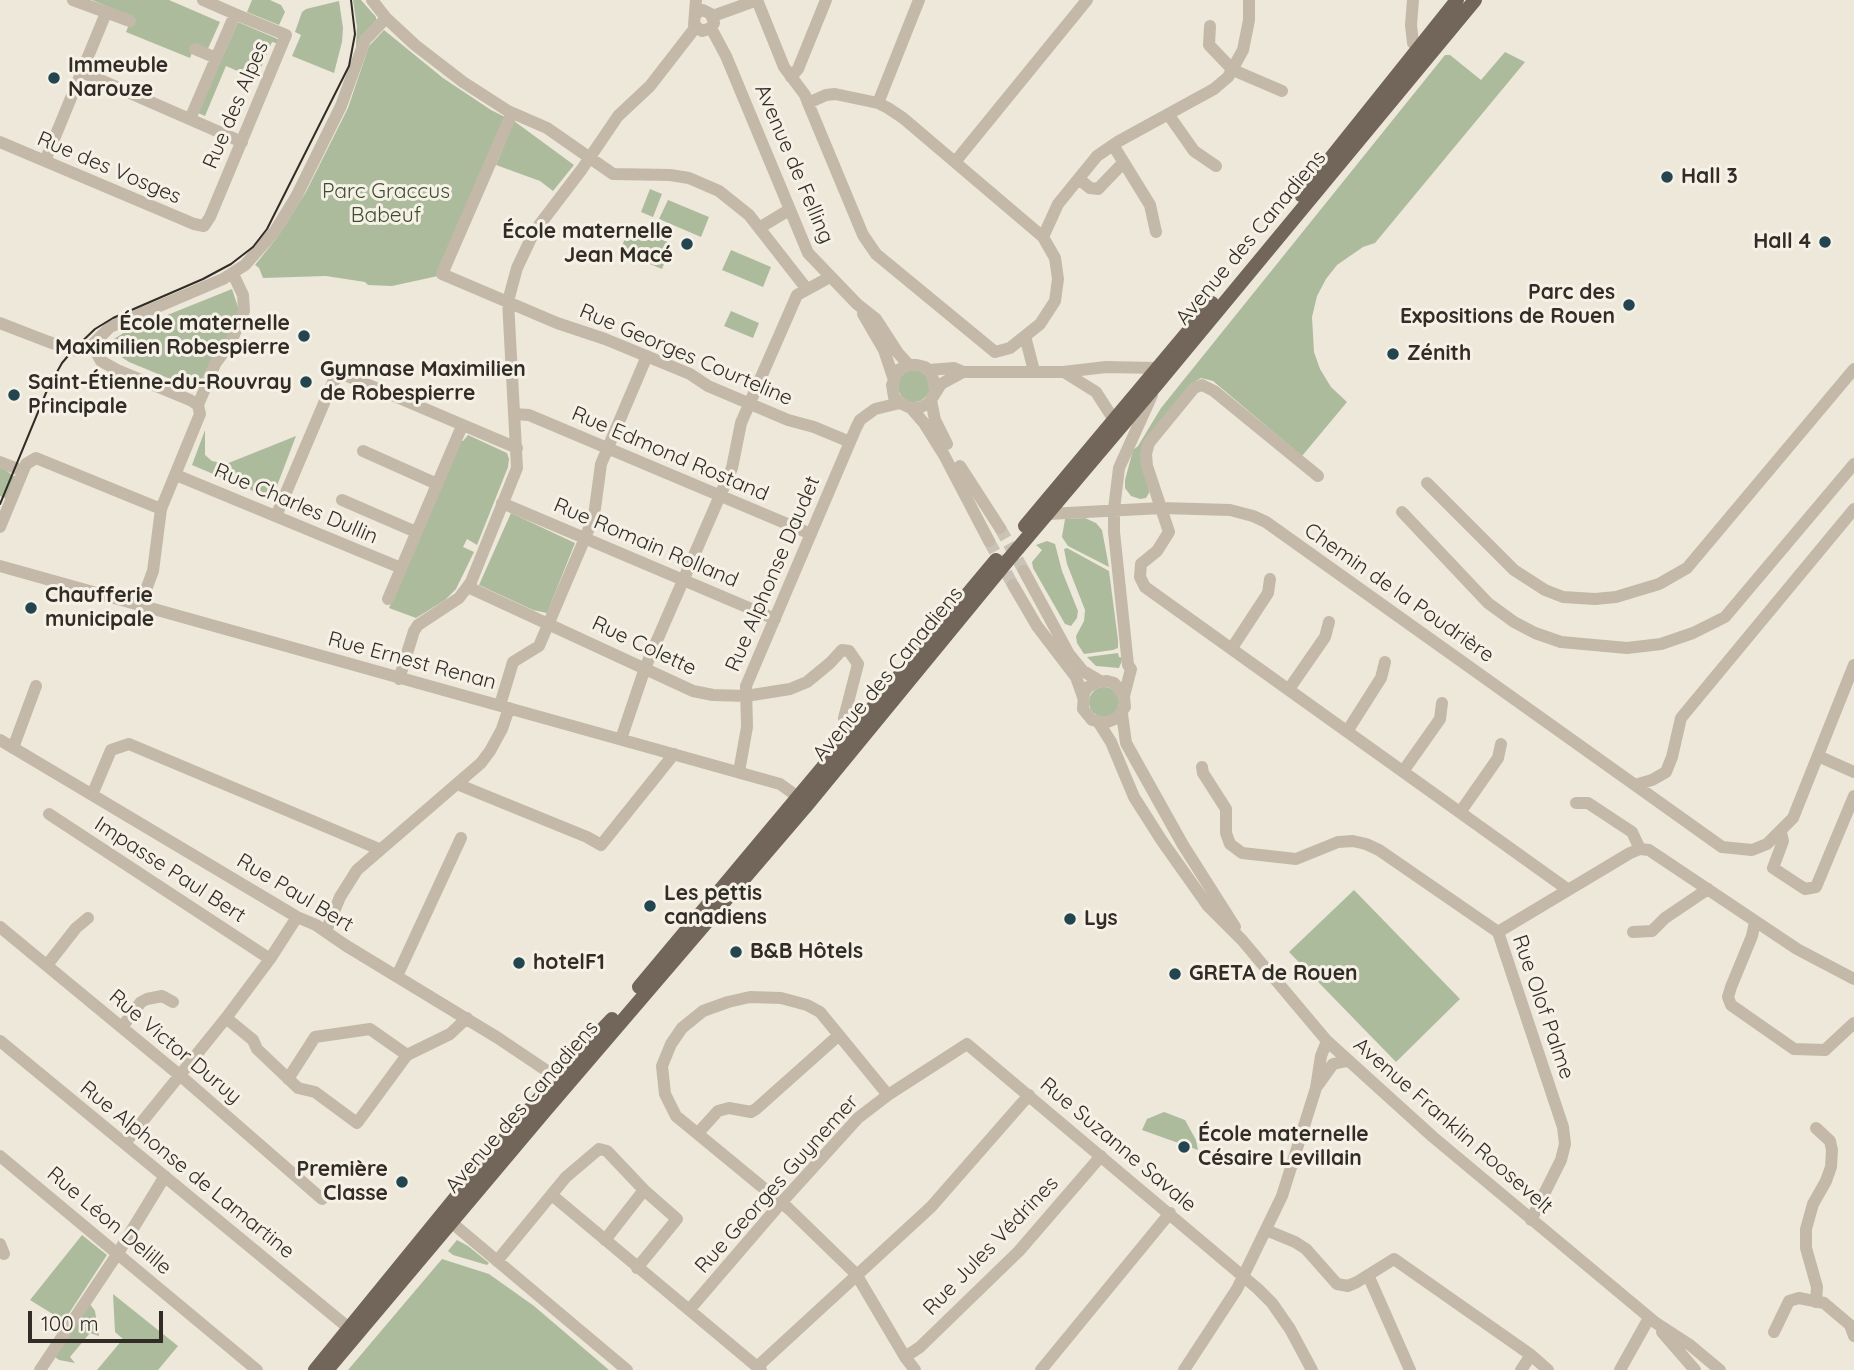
<!DOCTYPE html>
<html>
<head>
<meta charset="utf-8">
<style>
  body { margin:0 }
  #map { position:relative; width:1854px; height:1370px; overflow:hidden; background:#eee8db; font-family:Quicksand,sans-serif }
  canvas { display:block }
  .scale { position:absolute; left:28px; top:1311px; width:135px; height:32px; box-sizing:border-box; border:4px solid #322c27; border-top:0; padding-left:9px; font-size:21px; line-height:24px; white-space:nowrap; color:#322c27; -webkit-text-stroke:5px #f6f1e6; paint-order:stroke }
</style>
</head>
<body>
<div id="map">
<canvas width="1854" height="1370"></canvas>
<div class="scale">100 m</div>
</div>
<script>
const g = document.querySelector('canvas').getContext('2d');
g.lineJoin = 'round';
function paint(path, color) {
  g.fillStyle = color;
  g.fill(path, 'evenodd');
}
function toPath(rows) {
  const path = new Path2D();
  for (const r of rows) {
    if (r.length === 3) {
      path.moveTo(r[0] + r[2], r[1]);
      path.arc(r[0], r[1], r[2], 0, 2 * Math.PI);
      continue;
    }
    path.moveTo(r[0], r[1]);
    for (let i = 2; i < r.length; i += 2) path.lineTo(r[i], r[i + 1]);
  }
  return path;
}
function stroke(path, color, width, dash) {
  g.strokeStyle = color;
  g.lineWidth = width;
  g.lineCap = dash ? 'butt' : 'round';
  g.setLineDash(dash || []);
  g.stroke(path);
}
function drawText(font, color, halo, rows, align = 'center') {
  g.font = font + ' Quicksand,sans-serif';
  g.lineWidth = 6;
  g.setLineDash([]);
  g.textBaseline = 'middle';
  g.strokeStyle = halo;
  g.fillStyle = color;
  for (const [text, x, y, turn = 0] of rows) {
    g.save();
    g.translate(x, y);
    g.rotate((+turn || 0) * Math.PI / 180);
    g.textAlign = isNaN(turn) ? turn : align;
    if (halo) g.strokeText(text, 0, 0);
    g.fillText(text, 0, 0);
    g.restore();
  }
}
const green = toPath([
  [92,0,169,0,220,22,206,53,194,48,190,58,126,32,132,17],
  [252,0,270,0,281,5,285,12,279,25,247,12],
  [353,0,361,0,376,17,376,21,356,47,357,27],
  [339,1,343,28,342,42,334,73,292,56,301,35,295,32,302,12,306,9],
  [238,22,280,40,279,44,272,42,256,79,226,66,205,116,198,113],
  [384,30,443,78,491,110,505,117,438,276,392,286,368,285,365,282,326,276,263,278,259,268,255,265,279,235,306,192,348,108,369,46],
  [1505,52,1525,62,1375,243,1363,247,1337,265,1326,279,1317,296,1312,317,1314,352,1320,369,1331,387,1347,402,1302,456,1213,381,1201,378,1196,381,1146,441,1149,493,1146,498,1140,499,1131,496,1125,488,1125,480,1133,450,1138,446,1161,408,1445,55,1450,55,1481,80],
  [514,121,574,165,553,191,540,181,496,165],
  [650,189,662,194,653,217,641,212],
  [668,200,709,217,701,237,659,219],
  [631,226,672,244,662,269,623,253,622,247,626,234,624,230],
  [731,250,771,267,763,287,722,270],
  [232,289,239,310,226,340,206,371,197,390,129,362,109,349,114,339,125,332],
  [731,311,759,323,753,338,724,326],
  [914,386,16],
  [205,430,205,455,212,461,226,464,296,436,272,499,192,465],
  [468,435,507,453,509,459,508,467,477,545,467,539,463,547,474,552,456,589,445,600,416,618,389,608,459,440,463,441],
  [0,466,15,477,7,499,0,496],
  [511,513,575,543,547,613,533,610,479,585],
  [1085,518,1096,523,1102,530,1109,567,1068,546,1062,537,1065,519],
  [1047,541,1055,544,1062,571,1078,611,1077,618,1071,626,1065,624,1033,568,1032,562,1042,550,1036,545],
  [1067,548,1109,571,1118,640,1118,648,1113,650,1084,654,1077,643,1076,636,1084,621,1085,610,1067,564,1064,549],
  [1118,653,1119,657,1123,658,1119,668,1096,666,1087,657],
  [1104,702,15],
  [1354,890,1460,999,1396,1062,1289,952],
  [1164,1112,1185,1120,1196,1140,1198,1150,1142,1130,1147,1119],
  [82,1235,107,1255,64,1321,30,1300],
  [457,1240,468,1246,489,1263,487,1265,453,1255,448,1251],
  [442,1259,489,1274,534,1306,609,1370,348,1370],
  [113,1294,178,1346,158,1370,97,1370,123,1339,115,1332],
  [90,1304,95,1311,99,1336,90,1333,70,1357,75,1363,59,1360,55,1357]
]);
const minorTunnel = toPath([
  [1000,528,1024,571],
  [989,541,1013,585]
]);
const minor = toPath([
  [73,0,130,21],
  [203,0,235,14],
  [757,0,784,67,805,95,808,103,863,235,876,254,995,352,1010,348,1040,324,1055,301,1058,279,1055,258,1043,237,903,118,888,108,878,103,835,94,826,95,808,103],
  [1413,0,1411,25,1413,43,1425,52],
  [695,14,703,10,711,14,714,23,711,28,702,31,694,25,696,0],
  [713,16,757,0],
  [386,18,415,45,463,82,508,111,547,128,613,174,670,175,689,178,719,191,749,215,806,288],
  [1210,26,1209,45,1233,70,1282,91],
  [711,28,726,56,808,253,857,304,876,319,898,353,909,365],
  [195,49,216,58],
  [82,72,242,142],
  [791,77,798,69,826,0],
  [878,103,919,0],
  [512,113,442,274,557,323,605,339,690,374,708,386,788,420,814,427,850,442],
  [1168,114,1194,151,1216,166],
  [0,142,194,224,204,226,210,217,286,35,235,14,190,119],
  [1113,145,1150,205,1156,232],
  [45,161,106,13],
  [955,162,1087,0],
  [1079,179,1090,188,1098,189,1123,163],
  [759,228,789,210],
  [1043,237,1058,204,1097,156,1119,141,1214,89,1228,77,1243,50,1249,20,1249,0],
  [863,314,884,350,893,377],
  [0,323,49,342,77,351,84,350,92,345,110,327,223,279,245,265,275,231,296,197,341,106,365,40,386,18,372,0],
  [1025,336,1034,371],
  [92,345,101,361,117,370,190,400,198,405],
  [929,370,954,368,963,372,1063,372,1106,367,1157,368],
  [1064,372,1096,392,1114,420],
  [935,390,932,374,925,367,917,365,909,365,898,370,892,385,894,397,900,403,911,408,919,408,929,403,941,384,963,372],
  [931,400,935,420,947,444],
  [911,408,924,423,944,455,989,541],
  [514,414,529,415,811,534],
  [363,451,437,484],
  [0,462,23,471],
  [960,466,1000,528],
  [176,475,401,568],
  [1318,476,1214,391,1202,385,1194,388,1149,443,1146,454,1147,466,1169,532,1157,551,1141,564,1140,577,1145,587,1567,889],
  [1427,483,1514,570,1545,590,1563,597,1595,599,1616,597,1659,584,1687,568,1854,369],
  [342,500,416,532],
  [502,503,775,619],
  [1402,512,1488,603,1514,622,1535,633,1561,642,1627,648,1661,644,1693,633,1725,617,1854,464],
  [1048,514,1162,508,1230,510,1253,516,1266,522,1722,847,1752,850,1767,844,1793,818,1854,665],
  [276,516,333,382,339,376,345,375,517,448],
  [0,527,26,464,36,458,161,509],
  [0,566,780,784,805,802],
  [1024,571,1069,654,1083,671,1100,681],
  [1013,585,1037,626,1076,677,1083,697],
  [468,587,693,691,713,695,746,696,790,689,807,682,830,663,842,650,849,651,858,664,844,718,845,724,852,731],
  [388,599,462,426],
  [140,606,153,571,161,509,200,414,198,405,209,379,215,364,231,342,244,311,243,295,233,274],
  [1232,648,1268,593,1270,579],
  [399,679,414,631,418,625,459,598,471,582,517,468,508,301,517,268,534,232,582,169,618,116,650,86,695,28],
  [1289,689,1325,637,1329,622],
  [1124,696,1114,683,1107,681,1097,682,1088,687,1084,693,1083,709,1092,720,1105,723,1117,718,1125,707,1124,696,1131,669,1128,665,1114,532,1114,509,1119,468,1152,395],
  [500,705,513,662,539,646,585,538,594,516,601,464,647,356],
  [1122,714,1126,743,1183,845,1235,927],
  [1099,723,1111,742,1134,797,1162,841,1208,906,1242,940,1327,1041,1433,1137,1656,1323,1690,1345,1720,1370],
  [1348,730,1381,678,1385,662],
  [621,739,645,668,732,468,741,423,797,295,830,277],
  [0,740,297,917,316,925,345,945,498,1038,565,1083],
  [13,748,36,686],
  [1818,756,1854,772],
  [1202,767,1203,773,1226,809,1226,833,1230,844,1242,853,1296,859,1338,842,1353,841,1366,844,1379,850,1498,932,1563,1127,1565,1144,1561,1160,1531,1220],
  [1404,770,1440,719,1442,703],
  [739,772,747,727,746,686,856,428,860,420,875,409,900,403],
  [457,784,587,837,601,845,674,754],
  [1635,785,1652,780,1666,772,1672,757,1681,718,1854,509],
  [92,795,111,750,129,744,379,849],
  [1576,803,1588,803,1632,832,1640,849],
  [1461,811,1498,758,1501,744],
  [49,814,270,959],
  [1781,832,1783,841,1773,868,1805,889,1816,887,1854,796],
  [1755,922,1752,936,1731,987,1728,997,1731,1005,1794,1049,1825,1050,1854,1023],
  [0,927,183,1078,322,1199],
  [326,931,340,897,357,870,481,763,490,751,502,729,509,708],
  [1498,932,1630,853,1640,849,1649,850,1797,949,1854,979],
  [1633,932,1652,931,1665,918,1708,889],
  [47,965,76,928,88,918],
  [397,976,461,838],
  [226,1018,253,1040,257,1049,298,1088,315,1092,357,1123,407,1055,450,1034,467,1018],
  [122,1027,141,1002,147,999,162,996,173,1002],
  [0,1041,350,1329],
  [288,1079,315,1037,370,1029,407,1055],
  [1318,1085,1333,1064,1347,1061],
  [888,1095,820,1012,807,1005,781,998,750,997,728,1002,703,1011,682,1028,671,1044,662,1066,665,1094,676,1116,789,1209,856,1274,905,1357,915,1370],
  [1816,1128,1830,1141,1832,1150,1831,1167,1826,1181,1813,1204,1806,1229,1806,1248,1817,1287,1816,1302],
  [698,1133,718,1111,729,1108,751,1112,756,1109,839,1035],
  [125,1143,226,1018,270,959,297,917],
  [0,1156,257,1370],
  [553,1196,761,1370],
  [445,1217,627,1370],
  [1266,1230,1295,1242,1306,1249,1337,1284,1348,1286,1357,1282,1394,1259,1531,1355,1548,1370],
  [605,1240,644,1190],
  [0,1244,4,1254],
  [497,1261,566,1177,599,1149,607,1151,644,1190,677,1219,637,1268],
  [1368,1275,1410,1370],
  [689,1310,781,1203,858,1118,888,1095,967,1044,1258,1289,1272,1303,1290,1329,1312,1370],
  [1662,1332,1695,1370],
  [1774,1332,1789,1301,1799,1298,1824,1303,1850,1325,1854,1336],
  [905,1357,920,1347,1019,1251,1101,1156],
  [757,1367,931,1207,1029,1095],
  [40,1370,118,1253,165,1176],
  [1041,1370,1170,1213],
  [1184,1370,1237,1289,1282,1196,1316,1088,1321,1056,1327,1041],
  [1521,1370,1531,1355],
  [1620,1370,1649,1318]
]);
const major = toPath([
  [1301,195,1457,0],
  [1025,526,1212,303],
  [639,987,996,560],
  [315,1370,487,1159,568,1065,612,1019],
  [327,1370,545,1111,808,804,1009,559,1158,383,1475,0]
]);
const tram = toPath([
  [0,504,48,388,62,363,73,350,95,329,113,318,203,279,231,264,253,247,267,229,349,66,355,34,351,0]
]);
const markers = [
  [54,78,7,"#22454f"],
  [1667,177,7,"#22454f"],
  [1825,242,7,"#22454f"],
  [687,244,7,"#22454f"],
  [1629,305,7,"#22454f"],
  [304,336,7,"#22454f"],
  [1393,354,7,"#22454f"],
  [306,382,7,"#22454f"],
  [14,395,7,"#22454f"],
  [31,608,7,"#22454f"],
  [650,906,7,"#22454f"],
  [1070,919,7,"#22454f"],
  [736,952,7,"#22454f"],
  [519,963,7,"#22454f"],
  [1175,974,7,"#22454f"],
  [1184,1147,7,"#22454f"],
  [402,1182,7,"#22454f"]
];
const poiNames = [
  ["Immeuble",68,66],
  ["Narouze",68,90],
  ["Hall 3",1681,177],
  ["École maternelle",673,232,"right"],
  ["Jean Macé",673,256,"right"],
  ["Hall 4",1811,242,"right"],
  ["Parc des",1615,293,"right"],
  ["Expositions de Rouen",1615,317,"right"],
  ["École maternelle",290,324,"right"],
  ["Maximilien Robespierre",290,348,"right"],
  ["Zénith",1407,354],
  ["Gymnase Maximilien",320,370],
  ["de Robespierre",320,394],
  ["Saint-Étienne-du-Rouvray",28,383],
  ["Principale",28,407],
  ["Chaufferie",45,596],
  ["municipale",45,620],
  ["Les pettis",664,894],
  ["canadiens",664,918],
  ["Lys",1084,919],
  ["B&B Hôtels",750,952],
  ["hotelF1",533,963],
  ["GRETA de Rouen",1189,974],
  ["École maternelle",1198,1135],
  ["Césaire Levillain",1198,1159],
  ["Première",388,1170,"right"],
  ["Classe",388,1194,"right"]
];
const streetNames = [
  ["Rue des Alpes",236,105,-67],
  ["Avenue de Felling",794,164,67],
  ["Rue des Vosges",109,168,23],
  ["Avenue des Canadiens",1251,238,-50],
  ["Rue Georges Courteline",686,355,23],
  ["Rue Edmond Rostand",670,454,23],
  ["Rue Charles Dullin",296,504,23],
  ["Rue Romain Rolland",646,543,23],
  ["Rue Alphonse Daudet",773,574,-67],
  ["Chemin de la Poudrière",1399,593,35],
  ["Rue Colette",644,646,25],
  ["Rue Ernest Renan",412,661,15],
  ["Avenue des Canadiens",888,674,-50],
  ["Impasse Paul Bert",170,870,33],
  ["Rue Paul Bert",295,893,31],
  ["Rue Olof Palme",1543,1007,71],
  ["Rue Victor Duruy",175,1047,40],
  ["Avenue des Canadiens",522,1107,-49],
  ["Avenue Franklin Roosevelt",1453,1126,41],
  ["Rue Suzanne Savale",1118,1145,40],
  ["Rue Alphonse de Lamartine",187,1170,39],
  ["Rue Georges Guynemer",777,1184,-48],
  ["Rue Léon Delille",109,1221,40],
  ["Rue Jules Védrines",991,1246,-46]
];
const parkNames = [
  ["Parc Graccus",386,192],
  ["Babeuf",386,216]
];
paint(green, '#adbb9d');
stroke(minorTunnel, '#c8c2b7', 12, [12, 6]);
stroke(minor, '#c4b9a8', 12);
stroke(major, '#72665a', 14);
stroke(tram, '#322c27', 2);
for (const [x, y, r, color] of markers) {
  const dot = new Path2D();
  dot.arc(x, y, r, 0, 2 * Math.PI);
  g.fillStyle = color;
  g.fill(dot);
  stroke(dot, '#f6f1e6', 2.5);
}
drawText('bold 21px', '#322c27', '#f6f1e6', poiNames, 'left');
drawText('21px', '#322c27', '#f6f1e6', streetNames);
drawText('21px', '#3e4d2e', '#f6f1e6', parkNames);
</script>
</body>
</html>
